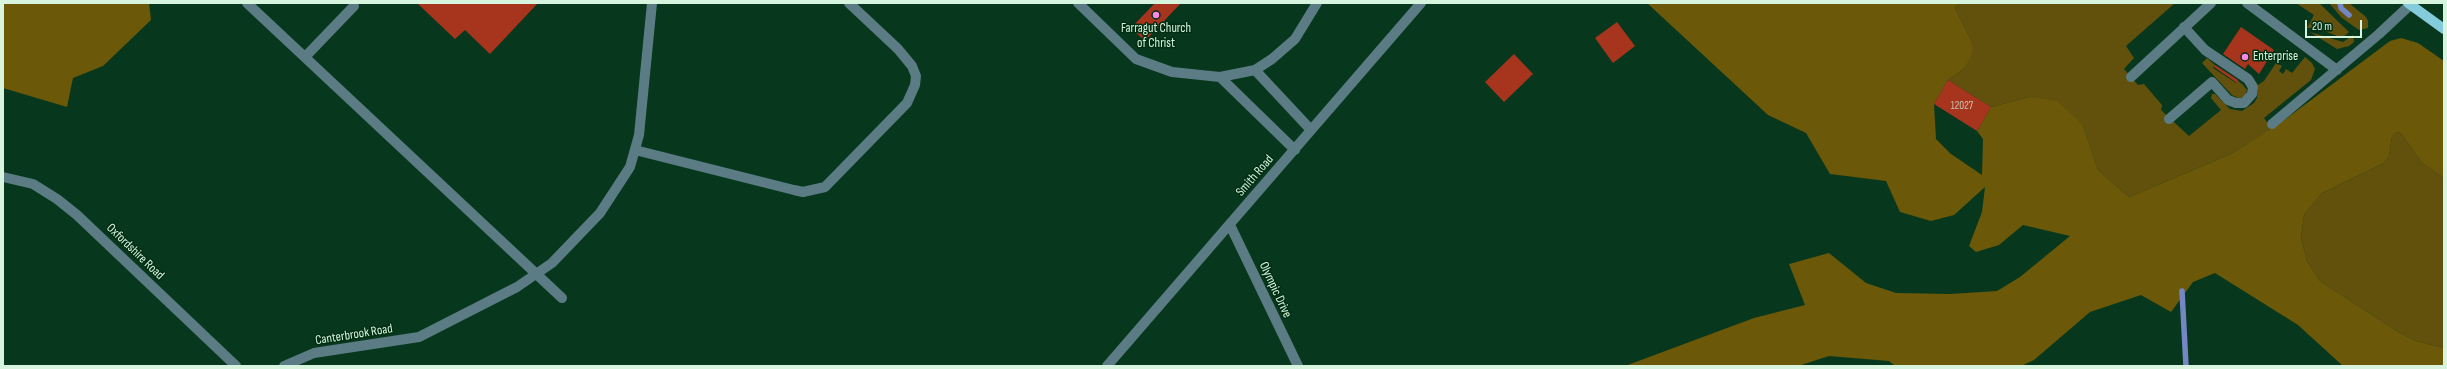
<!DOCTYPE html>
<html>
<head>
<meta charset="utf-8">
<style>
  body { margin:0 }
  #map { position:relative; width:2447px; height:369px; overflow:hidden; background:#07381d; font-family:"Sofia Sans Condensed",sans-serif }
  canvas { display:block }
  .frame { position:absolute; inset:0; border:4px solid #d6f4de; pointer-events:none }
  .scale { position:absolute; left:2305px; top:20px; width:57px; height:18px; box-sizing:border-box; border:2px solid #d6f4de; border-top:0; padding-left:5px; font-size:12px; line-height:14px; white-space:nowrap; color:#d6f4de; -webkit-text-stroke:3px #002e13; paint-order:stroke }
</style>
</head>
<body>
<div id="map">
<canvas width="2447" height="369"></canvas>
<div class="frame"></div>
<div class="scale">20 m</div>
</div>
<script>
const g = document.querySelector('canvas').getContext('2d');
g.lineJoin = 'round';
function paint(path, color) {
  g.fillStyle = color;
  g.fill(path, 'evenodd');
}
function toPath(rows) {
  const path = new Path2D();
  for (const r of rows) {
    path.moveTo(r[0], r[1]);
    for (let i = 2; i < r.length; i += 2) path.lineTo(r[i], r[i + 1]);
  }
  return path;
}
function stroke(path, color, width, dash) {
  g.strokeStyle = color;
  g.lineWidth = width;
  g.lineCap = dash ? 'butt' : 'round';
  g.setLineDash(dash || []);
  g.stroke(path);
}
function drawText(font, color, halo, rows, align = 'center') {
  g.font = font + ' "Sofia Sans Condensed",sans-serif';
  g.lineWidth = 3;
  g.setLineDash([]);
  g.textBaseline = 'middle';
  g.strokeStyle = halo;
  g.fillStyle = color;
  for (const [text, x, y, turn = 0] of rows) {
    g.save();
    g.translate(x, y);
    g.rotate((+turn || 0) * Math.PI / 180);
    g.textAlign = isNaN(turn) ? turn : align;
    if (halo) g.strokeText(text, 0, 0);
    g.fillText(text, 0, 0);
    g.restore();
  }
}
const green = toPath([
  [1959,3,2175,3,2126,46,2134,58,2124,69,2138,85,2144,84,2162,105,2161,110,2189,136,2221,110,2211,98,2212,94,2215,94,2230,109,2242,111,2254,103,2257,98,2258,85,2264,81,2276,63,2282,66,2279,71,2283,74,2286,69,2292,73,2305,57,2312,63,2315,69,2311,80,2264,118,2272,129,2231,154,2129,197,2098,170,2083,125,2029,97,1991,107,1948,80,1964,69,1971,40,1955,8],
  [2296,3,2319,3,2349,32,2342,38,2317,28,2307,28,2314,15],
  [2329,3,2349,3,2366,17,2368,21,2368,28,2359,30,2342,18],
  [2310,32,2343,42,2353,35,2354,42,2349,46,2337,49],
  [2207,58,2215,65,2213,68,2236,83,2237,80,2243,85,2247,90,2245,96,2240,99,2232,95,2202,63],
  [2396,132,2401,133,2422,163,2444,178,2444,348,2416,341,2400,333,2320,281,2307,261,2301,238,2304,215,2322,193,2384,163,2389,156,2392,137]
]);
const forest = toPath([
  [3,3,149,3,151,20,103,66,73,78,67,107,3,88],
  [1647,3,1959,3,1955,8,1971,40,1973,52,1964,69,1948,80,1934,104,1936,139,1951,154,1982,175,1983,139,1977,131,1991,107,2029,97,2057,101,2083,125,2098,170,2129,197,2231,154,2279,124,2390,41,2401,38,2418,43,2444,61,2444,178,2422,163,2401,133,2396,132,2392,137,2389,156,2384,163,2322,193,2304,215,2301,238,2307,261,2320,281,2400,333,2416,341,2444,348,2444,366,2343,366,2298,325,2215,273,2193,282,2171,312,2141,295,2090,312,2034,360,2021,366,1895,366,1889,361,1829,356,1798,366,1625,366,1754,318,1805,305,1789,264,1829,253,1866,283,1896,293,1950,294,1997,291,2020,277,2070,236,2023,225,1999,245,1976,252,1969,246,1982,212,1985,187,1954,215,1931,221,1900,212,1886,181,1830,174,1806,133,1768,115]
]);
const stream = toPath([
  [2340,3,2341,8,2349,15],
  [2182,291,2186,366]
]);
const building = toPath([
  [417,3,538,3,490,54,465,30,455,39],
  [1155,3,1181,3,1145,41,1131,28],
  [1617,22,1635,46,1613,63,1595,38],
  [2241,27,2274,50,2259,74,2248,64,2245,69,2223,54],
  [1514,54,1533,74,1504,102,1485,82],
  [2215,65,2238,80,2237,83,2214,67],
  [1948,80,1991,107,1977,131,1934,104]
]);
const minor = toPath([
  [247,3,562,298],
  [1078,3,1136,59,1172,72,1220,77,1255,70,1272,59,1295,39,1317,3],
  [2247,3,2337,70],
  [305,57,354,6],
  [1255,70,1311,130],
  [1220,77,1295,150],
  [2131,77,2211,3],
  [2169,119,2212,82,2228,100,2236,103,2244,103,2252,94,2253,87,2248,79,2205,50,2184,27],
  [2272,124,2379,34,2410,5],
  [635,150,794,190,803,192,825,187,907,103,915,85,916,76,912,66,898,49,849,3],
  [3,177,33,184,57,199,77,215,236,366],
  [1230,225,1298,366],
  [284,366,314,353,419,337,517,287,552,263,600,213,630,167,639,135,652,3],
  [1107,366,1421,3]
]);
const major = toPath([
  [2408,3,2444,29]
]);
const markers = [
  [1156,15,4,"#fa87e7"],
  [2245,57,4,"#fa87e7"]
];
const numberNames = [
  ["12027",1962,106]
];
const poiNames = [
  ["Farragut Church",1156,29],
  ["of Christ",1156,44],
  ["Enterprise",2253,57,"left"]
];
const streetNames = [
  ["Smith Road",1255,176,-49],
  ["Oxfordshire Road",135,252,44],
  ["Olympic Drive",1275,290,65],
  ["Canterbrook Road",354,335,-9]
];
paint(green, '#62510c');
paint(forest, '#6b5809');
stroke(stream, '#7486c4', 5.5);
paint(building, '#a7351d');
stroke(minor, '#5b7c84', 10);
stroke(major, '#84cbdb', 10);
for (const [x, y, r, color] of markers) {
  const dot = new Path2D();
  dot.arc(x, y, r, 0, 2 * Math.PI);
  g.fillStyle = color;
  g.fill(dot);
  stroke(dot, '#002e13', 1.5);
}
drawText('11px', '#cac4ae', null, numberNames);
drawText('13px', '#d6f4de', '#002e13', poiNames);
drawText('13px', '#d6f4de', '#002e13', streetNames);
</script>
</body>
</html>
